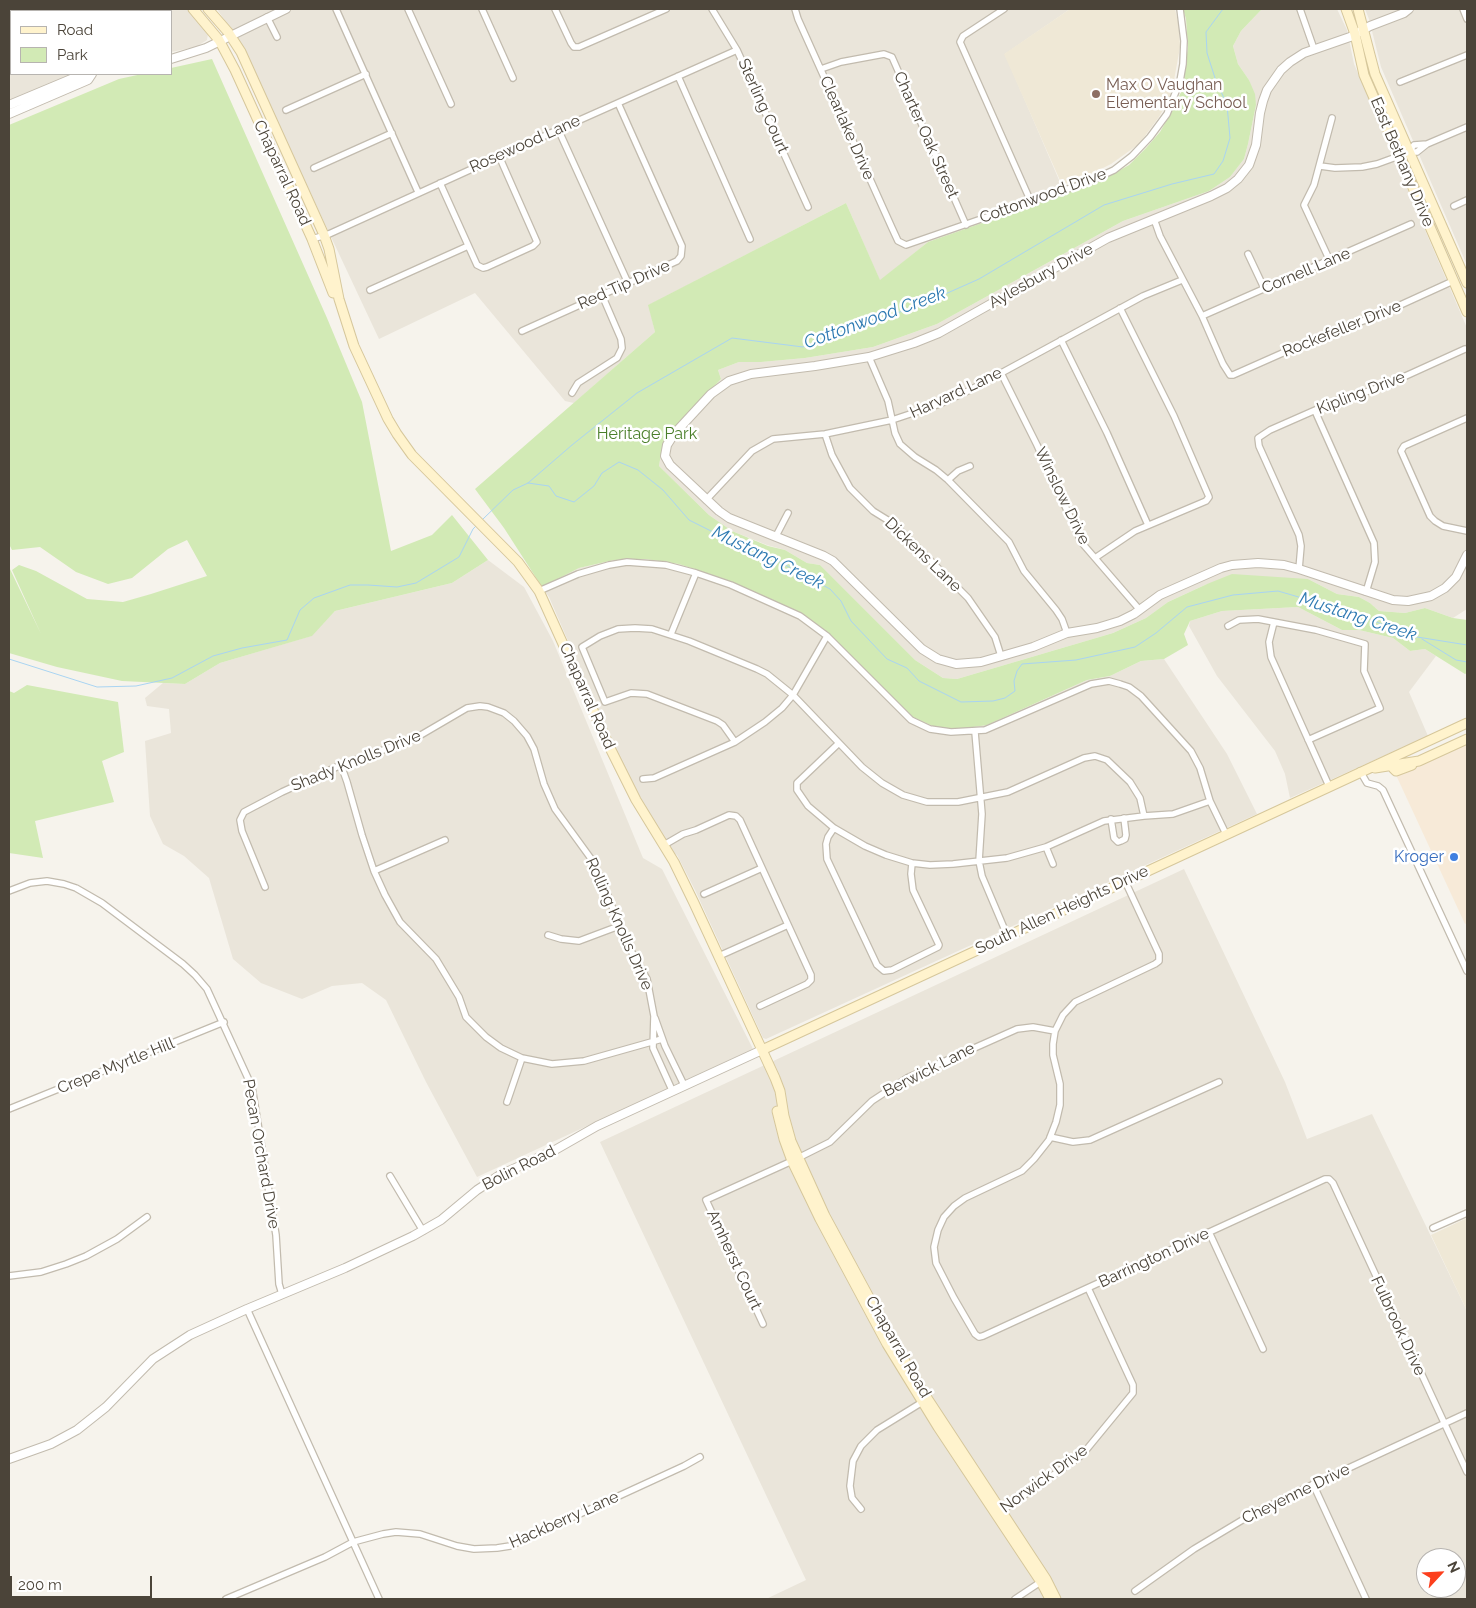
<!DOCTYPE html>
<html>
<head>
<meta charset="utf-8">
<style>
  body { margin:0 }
  #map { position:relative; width:1476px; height:1608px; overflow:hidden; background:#f6f3ec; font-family:Raleway,sans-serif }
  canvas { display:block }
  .frame { position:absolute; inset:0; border:10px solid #4b4439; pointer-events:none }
  .legend { position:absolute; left:10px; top:10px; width:162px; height:65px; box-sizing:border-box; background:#fff; border:1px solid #b7b4b0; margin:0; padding:6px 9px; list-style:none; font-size:15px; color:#4b4439 }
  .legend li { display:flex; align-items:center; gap:10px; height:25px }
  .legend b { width:25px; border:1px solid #b7b4b0 }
  .north { position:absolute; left:1416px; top:1548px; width:50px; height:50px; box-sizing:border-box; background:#fff; border:1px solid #b7b4b0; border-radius:50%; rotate:65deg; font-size:14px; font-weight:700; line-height:20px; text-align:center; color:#4b4439 }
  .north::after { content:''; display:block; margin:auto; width:18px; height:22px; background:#fc3f1d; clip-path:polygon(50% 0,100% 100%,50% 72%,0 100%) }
  .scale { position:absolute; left:10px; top:1576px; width:142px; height:22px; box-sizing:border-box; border:2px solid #4b4439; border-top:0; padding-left:6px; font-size:15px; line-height:18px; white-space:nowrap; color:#4b4439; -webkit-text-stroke:4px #fff; paint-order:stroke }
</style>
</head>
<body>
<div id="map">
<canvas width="1476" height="1608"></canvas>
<div class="frame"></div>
<ul class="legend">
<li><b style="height:6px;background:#fff3cd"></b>Road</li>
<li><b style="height:14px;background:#d2eab5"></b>Park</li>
</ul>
<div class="north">N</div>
<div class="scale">200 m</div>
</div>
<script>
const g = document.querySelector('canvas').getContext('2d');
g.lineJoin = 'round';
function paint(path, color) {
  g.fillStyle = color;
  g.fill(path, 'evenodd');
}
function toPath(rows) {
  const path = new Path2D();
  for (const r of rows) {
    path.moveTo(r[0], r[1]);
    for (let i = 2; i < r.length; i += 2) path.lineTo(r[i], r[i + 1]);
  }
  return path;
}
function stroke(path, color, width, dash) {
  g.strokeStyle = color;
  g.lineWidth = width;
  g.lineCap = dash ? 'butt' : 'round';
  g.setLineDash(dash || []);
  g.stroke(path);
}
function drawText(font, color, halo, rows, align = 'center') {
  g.font = font + ' Raleway,sans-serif';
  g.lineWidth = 5;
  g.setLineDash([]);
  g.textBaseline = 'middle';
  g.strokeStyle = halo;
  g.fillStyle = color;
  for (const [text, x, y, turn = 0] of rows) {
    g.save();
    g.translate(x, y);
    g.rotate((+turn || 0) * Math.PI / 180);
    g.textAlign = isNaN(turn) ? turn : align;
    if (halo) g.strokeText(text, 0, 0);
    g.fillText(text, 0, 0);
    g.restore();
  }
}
const residential = toPath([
  [9,9,187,9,208,34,207,40,196,47,171,52,171,11,11,11,11,74,73,74,9,102],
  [217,9,1070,9,1005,54,1065,194,928,242,880,281,846,203,649,305,655,332,574,403,565,401,475,293,379,339,240,43],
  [1262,9,1337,9,1347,30,1354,64,1467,328,1467,609,1453,618,1425,608,1405,613,1379,611,1370,603,1359,597,1337,594,1308,579,1207,584,1168,602,1146,618,1113,633,957,679,943,678,915,660,820,565,807,563,785,550,767,545,732,531,709,515,659,466,662,448,666,437,721,379,718,370,739,362,761,362,805,358,873,347,937,324,1123,221,1209,191,1230,177,1244,159,1248,144,1256,105,1249,80,1238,64,1233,46,1241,31],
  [1365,9,1467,9,1467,265,1381,67,1369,19],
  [645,559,679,564,715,576,773,600,825,630,913,717,987,725,1087,680,1110,676,1141,661,1164,659,1227,754,1257,814,766,1039,763,1038,695,890,677,855,672,852,644,804,616,751,549,597,542,587,579,568,614,560],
  [488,560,524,587,553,641,643,858,662,869,753,1049,477,1177,426,1082,386,1000,362,983,332,986,302,999,261,983,233,959,209,878,184,856,163,844,150,816,145,741,171,733,169,709,147,706,145,698,163,683,185,684,220,663,311,636,335,611,452,583],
  [1298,607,1342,630,1359,630,1393,638,1410,651,1425,649,1436,656,1409,692,1428,736,1290,798,1285,774,1275,751,1217,676,1189,626,1190,621,1222,611],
  [1184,869,1285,1082,1307,1139,1372,1114,1467,1311,1467,1599,766,1599,806,1580,600,1142],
  [1426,1558,1456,1558,1456,1588,1426,1588]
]);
const commercial = toPath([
  [1467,743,1467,923,1465,924,1396,775]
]);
const education = toPath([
  [1070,9,1175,9,1179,26,1180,47,1173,86,1168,101,1159,117,1139,144,1111,164,1097,171,1062,185,1004,54],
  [1467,1218,1467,1311,1431,1235]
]);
const green = toPath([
  [1183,9,1262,9,1241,31,1233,46,1238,64,1249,80,1255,94,1256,105,1248,144,1244,159,1230,177,1209,191,1123,221,937,324,873,347,805,358,761,362,739,362,718,370,721,379,666,438,662,448,659,466,709,515,732,531,768,546,785,550,807,563,820,565,915,660,943,678,957,679,1113,633,1146,618,1168,602,1207,584,1232,574,1308,579,1337,594,1359,597,1370,603,1379,611,1405,613,1425,608,1453,618,1467,620,1467,673,1465,674,1425,649,1410,651,1393,638,1359,630,1342,630,1298,607,1222,611,1190,621,1184,634,1188,645,1164,659,1141,661,1110,676,1087,680,987,725,952,730,933,726,913,717,825,630,773,600,715,576,679,564,645,559,614,560,579,568,542,587,504,528,475,489,655,332,648,305,846,203,880,280,928,242,1101,181,1129,165,1146,148,1160,132,1173,109,1182,90,1188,47,1186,19],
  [212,59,327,318,362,402,391,551,432,535,452,515,488,560,452,583,335,611,312,636,220,663,185,684,122,681,57,667,9,653,9,567,41,634,12,570,19,565,36,571,87,599,123,602,151,594,207,576,187,540,168,549,132,578,108,584,76,572,40,547,12,550,9,544,9,125,119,79,142,74,171,74,171,68],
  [27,685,118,702,124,752,102,761,114,802,35,821,43,858,9,853,9,691,14,693]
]);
const stream = toPath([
  [528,483,549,486,556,496,574,502,594,486,602,473,619,462,638,470,663,490,689,520,739,545,776,560,830,589,841,601,851,621,887,659,907,668,919,681,961,702,993,701,1005,698,1015,691,1014,681,1017,671,1022,664,1076,660,1135,647,1156,633,1187,607,1233,595,1278,591,1357,614,1411,636,1467,645],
  [482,520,513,490,528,483,572,445,637,393,732,338,803,347,858,325,916,307,979,279,1104,205,1172,184,1214,174,1223,161,1230,138,1227,105,1215,78,1207,53,1206,32,1223,9],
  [1422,639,1456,660,1467,662],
  [9,659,97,687,136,686,172,678,213,656,242,648,287,640,300,610,314,598,350,585,368,585,397,587,416,583,459,557,473,529,477,525]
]);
const minor = toPath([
  [68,9,69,11],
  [142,9,143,11],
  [336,9,418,192],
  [408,9,451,104],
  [482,9,513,78],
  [555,9,571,43,574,47,579,47,666,9],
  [712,9,737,50,808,207],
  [795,9,798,19,892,228,898,241,906,245,1088,182,1114,170,1132,156,1150,137,1167,114,1180,81,1183,64,1184,41,1180,9],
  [1004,9,963,36,960,42,1031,202],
  [1300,9,1314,49],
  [1463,9,1467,19],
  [267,17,277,37],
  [821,69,841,62,884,54,892,57,966,225],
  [678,76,750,239],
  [1400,82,1467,55],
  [286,110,366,74],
  [558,129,628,283],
  [1409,152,1417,152,1427,144,1467,127],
  [1409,152,1414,145,1427,144],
  [1320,166,1335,168,1362,167,1377,164,1399,156],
  [314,168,392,133],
  [440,183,477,265,483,268,487,267,533,246,537,242,499,156],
  [1454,206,1467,200],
  [1154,219,1160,236,1202,316,1223,364,1230,375,1233,375,1330,332,1372,318,1453,281],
  [312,239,329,234,564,127,737,50],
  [1248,254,1264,288],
  [1330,261,1304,205,1314,185,1332,118],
  [370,290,468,246],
  [1202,316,1411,224],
  [522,331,677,261,681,256,682,246,618,103],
  [1061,340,1107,433,1148,525],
  [869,357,888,401,895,433,900,444,915,457,936,470,948,480,1009,542,1024,571,1056,610,1062,619,1067,633],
  [1001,373,1037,445,1082,543,1139,609],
  [572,393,578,383,617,358,622,348,621,339,602,295],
  [1315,411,1374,543,1375,562,1366,592],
  [1467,418,1404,446,1401,451,1430,516,1435,521,1443,526,1467,531],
  [825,434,832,455,850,488,873,511,894,524,968,598,995,637,1001,656],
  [948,480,958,471,970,466],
  [706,500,752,451,773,439,825,434,892,420,940,404,970,390,1143,296,1182,280],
  [776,536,788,513],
  [1095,558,1135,531,1206,501,1209,497,1174,416,1120,308],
  [1299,569,1301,546,1299,535,1259,446,1258,438,1270,430,1345,397,1363,393,1388,384,1465,349],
  [539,591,578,574,609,565,627,562,666,565,696,573,731,585,800,616,827,636,911,720,930,729,951,732,985,730,1091,684,1109,681,1120,684,1129,687,1141,696,1191,751,1200,768,1210,801,1226,834],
  [1274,622,1269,642,1271,657,1329,786],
  [1228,626,1239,620,1258,619,1316,630,1365,644,1364,671,1380,708,1308,740],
  [671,634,696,573],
  [975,732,982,814,979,861,982,876,1007,935],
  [735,742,723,725,717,721,647,694,631,693,605,702,582,647,600,636,618,629,635,628,652,629,689,641,757,669,767,674,793,695,862,767,882,783,903,795,927,802,958,802,1008,792,1084,758,1095,756,1107,760,1130,782,1140,798,1144,816],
  [839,743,797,783,797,790,808,806,834,828,865,846,886,855,912,863,930,865,953,864,1007,858,1046,847,1104,821,1144,816,1173,814,1210,801],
  [341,765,347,782,362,835,374,871,385,895,400,922,436,959,459,997,466,1017,486,1037,501,1048,522,1058,552,1064,584,1061,662,1039],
  [1360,771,1367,783,1378,786,1383,790,1467,971],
  [643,779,654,778,735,742,765,722,782,708,793,695,827,636],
  [1111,819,1114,838,1118,842,1121,841,1125,839,1126,835,1124,818],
  [834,828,828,837,826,844,827,859,877,965,884,971,892,970,938,947,939,945,913,890,911,874,912,863],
  [664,845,683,834,696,830,729,815,736,816,740,820,811,975,811,980,807,984,760,1006],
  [1046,847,1053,864],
  [374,871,445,840],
  [1125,881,1159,954,1159,961,1155,964,1075,1002,1063,1015,1055,1031,1053,1044,1053,1055,1060,1084,1060,1105,1056,1122,1049,1140,1034,1159,1022,1171,965,1198,954,1206,944,1217,938,1230,934,1247,936,1263,954,1298,975,1334,979,1337,983,1336,1325,1179,1329,1179,1333,1183,1467,1472],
  [265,887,242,831,240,820,244,812,282,792,341,765,414,739,467,708,480,706,488,707,504,713,514,721,527,736,534,749,544,784,555,809,592,860,603,883,625,940,647,979,654,1016,653,1048,672,1090],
  [9,891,30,883,47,881,64,884,76,888,102,903,183,964,195,975,207,989,252,1087,276,1235,279,1284,282,1294],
  [704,894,762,868],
  [548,935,561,939,579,941,619,926],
  [719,956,788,925],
  [655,1018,665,1046,684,1085],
  [507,1102,522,1058],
  [9,1109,224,1022],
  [1050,1137,1073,1142,1090,1140,1219,1082],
  [390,1176,423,1231],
  [1433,1228,1467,1213],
  [1209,1232,1263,1349],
  [9,1276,41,1272,66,1264,86,1256,117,1239,147,1217],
  [247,1309,379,1599],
  [763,1324,706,1200,792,1161,830,1142,872,1101,907,1078,1017,1029,1033,1027,1055,1031],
  [1313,1484,1366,1599],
  [861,1509,852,1498,850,1486,853,1461,861,1446,877,1430,924,1401],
  [1000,1512,1082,1455,1133,1393,1133,1385,1088,1288],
  [1135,1591,1194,1549,1249,1516,1295,1493,1467,1413],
  [226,1599,325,1557,353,1542,383,1534,396,1532,420,1534,457,1546,474,1549,497,1548,510,1546,684,1466,700,1457],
  [1015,1599,1042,1581]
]);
const tertiary = toPath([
  [1409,9,1404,13,1370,26,1350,37,1304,53,1290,62,1281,70,1267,90,1263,101,1260,113,1256,145,1249,165,1238,179,1227,188,1211,196,1108,238,939,333,914,343,869,357,815,366,751,374,729,381,711,394,674,434,667,445,665,456,670,465,719,511,729,518,824,556,833,561,922,649,938,659,956,664,981,662,1033,647,1067,633,1097,628,1120,621,1134,614,1160,595,1221,568,1232,565,1258,563,1284,565,1299,569,1393,600,1408,601,1431,596,1445,588,1456,577,1467,555],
  [171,59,206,48,286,9],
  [9,105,83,74],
  [9,114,88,80,92,74],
  [9,1459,51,1444,77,1430,106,1407,153,1359,190,1335,247,1309,345,1268,413,1236,441,1220,477,1190,500,1175,555,1150,597,1126,762,1050]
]);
const secondary = toPath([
  [193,9,219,40,235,70,312,239,333,293],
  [208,9,228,32,241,52,324,235,329,249,339,299,354,346,388,419,397,434,412,455,518,562,539,591,611,750,636,800,674,862,694,903,775,1078,780,1091,784,1116,791,1141,825,1216,891,1338,927,1398,1046,1579,1056,1599],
  [1346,9,1355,34,1364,75,1467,312],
  [1358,9,1375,74,1467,283],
  [1393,765,1393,768,1396,771,1412,765],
  [1375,768,1419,761,1467,739],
  [762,1050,1467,723],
  [777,1111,784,1139,792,1161,820,1219,887,1344,938,1427,1041,1582,1050,1599]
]);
const markers = [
  [1096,94,5,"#8d6e63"],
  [1454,857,5,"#3f7fe0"]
];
const educationNames = [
  ["Max O Vaughan",1106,85],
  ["Elementary School",1106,103]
];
const streetNames = [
  ["Sterling Court",763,106,66],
  ["Clearlake Drive",847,128,66],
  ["Charter Oak Street",926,135,66],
  ["Rosewood Lane",525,144,-24],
  ["East Bethany Drive",1402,162,67],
  ["Chaparral Road",282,173,65],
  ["Cottonwood Drive",1043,196,-20],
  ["Cornell Lane",1306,271,-23],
  ["Aylesbury Drive",1041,276,-29],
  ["Red Tip Drive",624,285,-24],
  ["Rockefeller Drive",1342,329,-22],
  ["Harvard Lane",956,393,-25],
  ["Kipling Drive",1361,393,-21],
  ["Winslow Drive",1062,496,64],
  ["Dickens Lane",923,555,44],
  ["Chaparral Road",587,696,66],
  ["Shady Knolls Drive",356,761,-22],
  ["South Allen Heights Drive",1062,910,-25],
  ["Rolling Knolls Drive",619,924,66],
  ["Crepe Myrtle Hill",116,1066,-22],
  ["Berwick Lane",929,1070,-27],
  ["Pecan Orchard Drive",261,1154,80],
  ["Bolin Road",519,1168,-27],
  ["Barrington Drive",1154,1258,-25],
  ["Amherst Court",734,1260,65],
  ["Fulbrook Drive",1398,1326,65],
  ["Chaparral Road",898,1347,60],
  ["Norwick Drive",1044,1479,-36],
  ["Cheyenne Drive",1296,1494,-26],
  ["Hackberry Lane",564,1520,-24]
];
const parkNames = [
  ["Heritage Park",647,434]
];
const shopNames = [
  ["Kroger",1444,857]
];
const waterNames = [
  ["Cottonwood Creek",875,318,-20],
  ["Mustang Creek",768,558,26],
  ["Mustang Creek",1358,617,18]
];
paint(residential, '#eae5da');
paint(commercial, '#f7ead8');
paint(education, '#efe8d6');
paint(green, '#d2eab5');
stroke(stream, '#a9d4f2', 1);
stroke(minor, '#c2bbae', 8);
stroke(tertiary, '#c2bbae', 10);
stroke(secondary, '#d6c79b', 11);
stroke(minor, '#fff', 5.5);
stroke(tertiary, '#fff', 8);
stroke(secondary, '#fff3cd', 9);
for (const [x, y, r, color] of markers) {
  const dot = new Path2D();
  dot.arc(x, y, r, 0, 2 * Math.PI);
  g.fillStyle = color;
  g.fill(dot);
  stroke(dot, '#fff', 2);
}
drawText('16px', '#785e54', '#fff', educationNames, 'left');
drawText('16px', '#4b4439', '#fff', streetNames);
drawText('16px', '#4a7f2a', '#fff', parkNames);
drawText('16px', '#366cbe', '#fff', shopNames, 'right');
drawText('italic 18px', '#2e7ab2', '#fff', waterNames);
</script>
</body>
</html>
